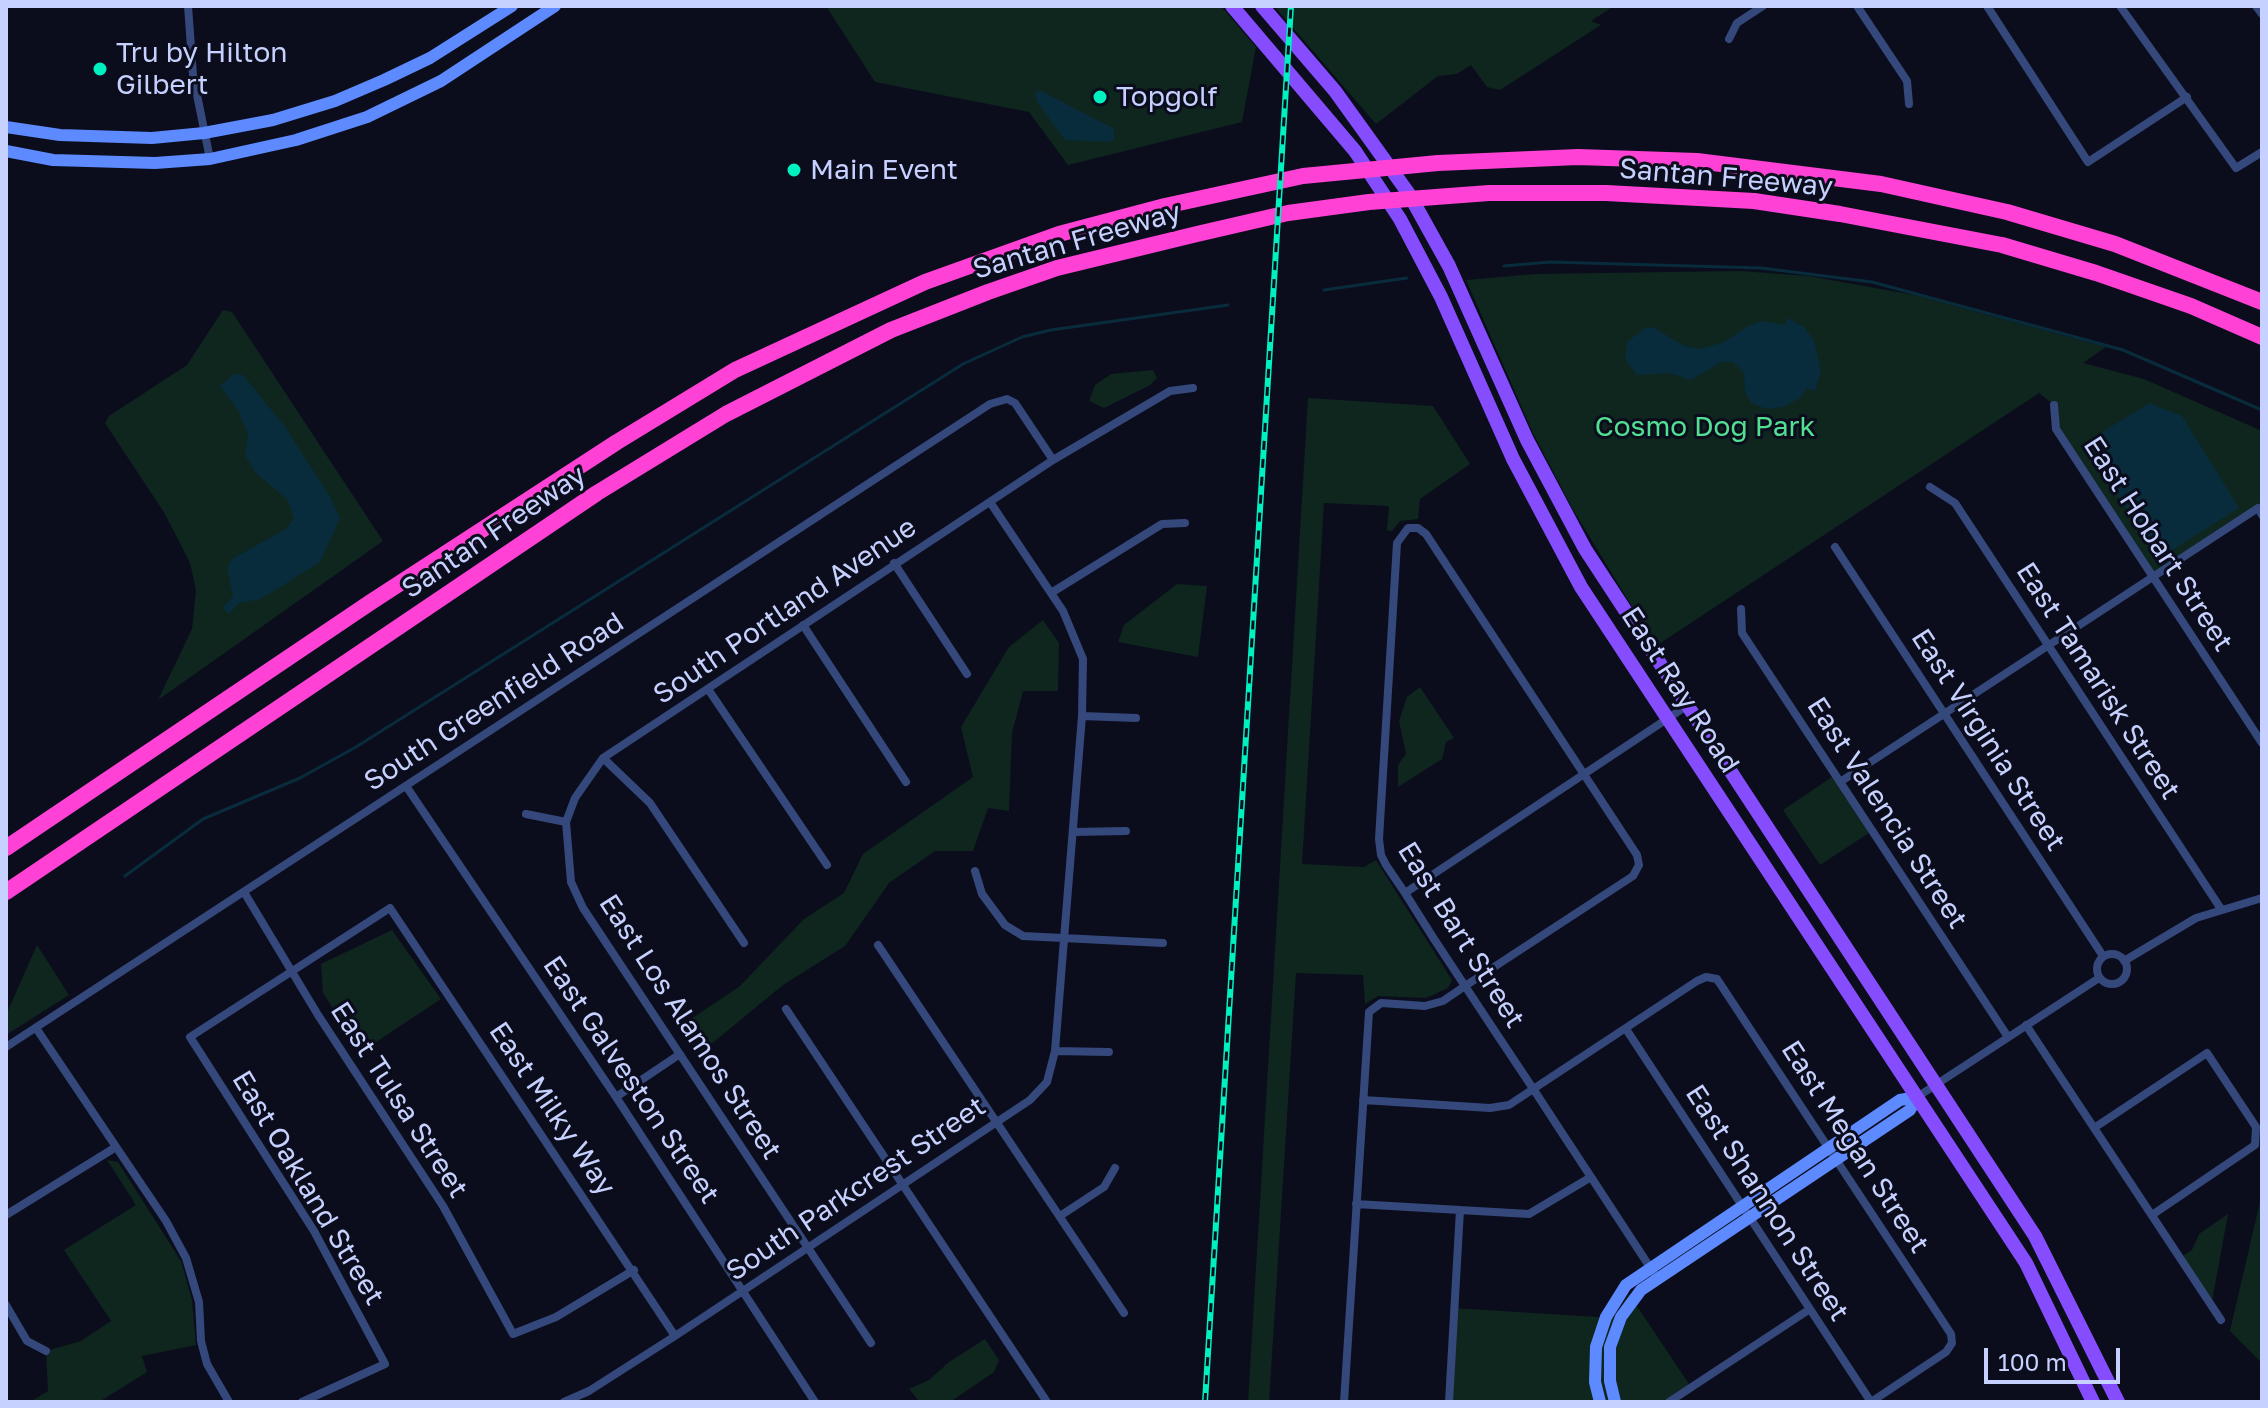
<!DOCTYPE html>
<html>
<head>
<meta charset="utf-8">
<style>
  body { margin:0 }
  #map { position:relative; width:2268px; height:1408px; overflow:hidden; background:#0b0d1c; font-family:"Golos Text",sans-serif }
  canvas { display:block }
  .frame { position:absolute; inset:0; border:8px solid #c6d1ff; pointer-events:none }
  .scale { position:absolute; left:1984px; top:1348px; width:136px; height:36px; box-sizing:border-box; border:4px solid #c6d1ff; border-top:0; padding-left:10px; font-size:24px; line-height:28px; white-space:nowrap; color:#c6d1ff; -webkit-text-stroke:6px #0b0d1c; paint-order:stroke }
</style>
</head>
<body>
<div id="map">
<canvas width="2268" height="1408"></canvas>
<div class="frame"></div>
<div class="scale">100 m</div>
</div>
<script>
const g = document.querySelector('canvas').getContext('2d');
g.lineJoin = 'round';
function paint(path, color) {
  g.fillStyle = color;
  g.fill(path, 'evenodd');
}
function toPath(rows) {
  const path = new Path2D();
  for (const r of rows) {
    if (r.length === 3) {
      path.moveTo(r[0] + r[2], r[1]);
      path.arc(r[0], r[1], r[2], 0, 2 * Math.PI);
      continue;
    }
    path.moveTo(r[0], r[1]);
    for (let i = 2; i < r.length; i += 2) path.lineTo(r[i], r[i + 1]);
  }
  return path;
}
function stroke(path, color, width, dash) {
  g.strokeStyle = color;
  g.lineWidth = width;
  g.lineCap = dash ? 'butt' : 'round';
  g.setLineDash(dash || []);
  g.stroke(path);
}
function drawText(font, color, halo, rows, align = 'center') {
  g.font = font + ' "Golos Text",sans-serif';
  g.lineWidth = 6;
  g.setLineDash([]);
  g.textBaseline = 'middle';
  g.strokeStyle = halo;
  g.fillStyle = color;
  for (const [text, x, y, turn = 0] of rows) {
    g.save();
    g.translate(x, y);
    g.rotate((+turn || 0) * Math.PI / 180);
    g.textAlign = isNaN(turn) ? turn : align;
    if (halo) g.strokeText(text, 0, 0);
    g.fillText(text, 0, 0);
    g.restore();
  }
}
const green = toPath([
  [826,6,1221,6,1256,47,1242,122,1068,165,1029,112,875,82],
  [1274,6,1614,6,1591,21,1601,25,1500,90,1487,87,1471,65,1457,74,1438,76,1376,124],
  [1741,271,1809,276,1914,295,2106,347,2083,363,2144,379,2262,431,2262,515,2258,509,2153,577,2056,429,2054,405,2039,393,1656,646,1572,508,1533,433,1466,280,1535,274],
  [223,310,232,312,383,541,158,700,192,629,196,590,190,563,165,514,105,423,109,416,187,365],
  [1153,370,1157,378,1150,385,1104,408,1089,401,1095,385,1111,374],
  [1308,398,1433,406,1470,464,1420,499,1418,519,1400,521,1392,531,1387,530,1389,506,1324,503,1302,864,1364,867,1376,860,1452,980,1448,988,1426,998,1378,996,1365,1004,1363,975,1296,973,1269,1402,1248,1402],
  [1177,584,1207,586,1198,657,1118,642,1124,625],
  [1043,620,1059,643,1058,691,1023,691,1012,733,1009,811,988,808,973,851,935,851,889,883,845,946,783,985,698,1055,682,1025,739,987,804,919,844,893,863,854,973,777,961,727,1009,647],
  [1420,687,1454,738,1446,742,1442,759,1398,787,1398,765,1406,754,1399,721,1407,697],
  [1835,775,1872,831,1820,865,1783,810],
  [392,930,441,999,361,1052,323,993,321,964],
  [37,945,69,995,6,1035,6,1015],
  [107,1160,118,1162,181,1261,192,1300,196,1345,142,1356,147,1372,99,1402,30,1402,48,1391,46,1351,81,1341,111,1321,64,1250,136,1205],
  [2262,1193,2262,1363,2230,1331],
  [2228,1214,2211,1307,2179,1258,2192,1250,2199,1234],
  [1629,1294,1691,1387,1669,1402,1449,1402,1454,1308,1613,1318],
  [985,1339,999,1360,994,1372,950,1402,920,1402,909,1389,929,1380,949,1362]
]);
const water = toPath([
  [1039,90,1113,128,1115,139,1108,142,1065,140,1037,102,1035,94],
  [1788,318,1805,328,1814,341,1821,371,1815,391,1807,388,1800,398,1783,407,1767,409,1751,403,1745,392,1744,373,1733,362,1721,362,1691,380,1669,373,1637,375,1625,359,1627,342,1645,328,1653,327,1684,346,1701,349,1724,342,1750,325,1764,321,1784,325],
  [234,374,243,375,285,427,329,495,340,518,320,562,261,599,239,603,229,614,223,608,233,596,227,568,232,559,286,529,294,519,288,500,255,472,245,455,248,434,238,410,220,386],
  [2149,403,2182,416,2239,508,2158,559,2085,443]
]);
const stream = toPath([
  [1504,266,1550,262,1761,268,1872,282,2123,350,2262,410],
  [1324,290,1407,278],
  [125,876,203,819,300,778,356,747,963,364,1022,337,1051,330,1228,305]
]);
const street = toPath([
  [188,6,193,75,210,159],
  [1857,6,1907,81,1909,104],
  [1987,6,2088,162,2187,97],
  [2120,6,2236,168,2262,152],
  [2256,6,2262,14],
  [1729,39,1737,23,1763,6],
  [2054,405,2056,429,2262,743],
  [1930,487,1955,503,2221,909],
  [1835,547,2103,956],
  [894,563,967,674],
  [1051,593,1162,524,1185,523],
  [1741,609,1742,633,2008,1037],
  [803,625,906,782],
  [708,689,827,865],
  [1082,716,1136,718],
  [603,758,650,803,744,943],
  [1840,782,2258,508,2262,515],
  [406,786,616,1097,815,1402],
  [526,814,566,822],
  [1073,832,1126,831],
  [975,871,982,894,1005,925,1023,936,1163,943],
  [244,892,318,1015,443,1206,513,1334,556,1317,634,1270],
  [1405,893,1685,707],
  [878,945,1124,1313],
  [2112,969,15],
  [2124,961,2196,918,2262,898],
  [786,1009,1047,1402],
  [2026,1025,2221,1320],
  [36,1028,166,1221,186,1258,199,1302,201,1341,207,1364,229,1402],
  [1626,1029,1871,1402],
  [6,1047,990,404,1007,399,1015,403,1053,460],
  [1055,1051,1109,1052],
  [616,1097,680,1054],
  [1917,1097,2099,978],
  [1363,1100,1490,1108,1509,1105,1697,981,1706,977,1717,979,1951,1334,1952,1343,1946,1352,1871,1402],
  [2094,1128,2207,1053,2256,1127,2255,1145,2152,1215],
  [1356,1204,1529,1214,1591,1177],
  [6,1215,116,1147],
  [1060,1216,1104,1187,1115,1168],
  [6,1305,27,1341,46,1351],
  [871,1343,583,908,571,882,566,822,575,798,603,758,1053,460,1170,391,1193,388],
  [302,1402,385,1364,314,1231,190,1037,390,908,675,1336],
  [564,1402,589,1391,675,1336,1030,1100,1047,1082,1055,1051,1082,716,1083,659,1063,611,990,502],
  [1344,1402,1369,1012,1381,1003,1425,1006,1443,1001,1465,986,1633,876,1639,865,1637,855,1426,534,1418,528,1408,528,1397,543,1379,839,1381,855,1386,865,1405,893,1434,939,1465,986,1498,1036,1534,1090,1564,1136,1591,1177,1657,1278],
  [1449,1402,1460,1210],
  [1669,1402,1810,1309]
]);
const secondary = toPath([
  [6,127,60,135,152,138,204,133,273,120,335,101,384,80,430,58,512,6],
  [6,151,53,160,155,163,210,159,296,140,367,117,441,81,555,6],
  [1600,1402,1595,1382,1596,1347,1606,1317,1626,1285,1900,1100,1917,1097],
  [1615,1402,1610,1381,1610,1347,1621,1317,1641,1290,1910,1110,1917,1097]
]);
const primary = toPath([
  [1232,6,1355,151,1400,219,1441,297,1513,459,1581,587,2026,1263,2093,1402],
  [1262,6,1335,91,1409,194,1449,266,1527,440,1585,549,2035,1236,2118,1402]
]);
const highway = toPath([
  [6,848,371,602,617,442,735,370,925,282,1059,234,1165,206,1303,176,1438,163,1578,157,1697,161,1881,184,2007,212,2115,244,2262,302],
  [6,892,597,493,726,414,891,330,988,292,1057,268,1197,234,1288,213,1369,202,1489,193,1606,193,1754,201,1840,214,2002,245,2096,273,2191,306,2262,337]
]);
const rail = toPath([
  [1205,1402,1291,6]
]);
const markers = [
  [100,69,8,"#00f1c0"],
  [1100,97,8,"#00f1c0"],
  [794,170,8,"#00f1c0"]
];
const poiNames = [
  ["Tru by Hilton",116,53],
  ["Gilbert",116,85],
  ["Topgolf",1116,97],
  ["Main Event",810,170]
];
const streetNames = [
  ["Santan Freeway",1726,178,5],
  ["Santan Freeway",1077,241,-16],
  ["Santan Freeway",494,532,-34],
  ["East Hobart Street",2158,544,57],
  ["South Portland Avenue",785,611,-34],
  ["East Tamarisk Street",2098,681,57],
  ["East Ray Road",1680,690,57],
  ["South Greenfield Road",494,702,-33],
  ["East Virginia Street",1988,740,57],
  ["East Valencia Street",1887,813,57],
  ["East Bart Street",1461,935,58],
  ["East Los Alamos Street",690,1027,57],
  ["East Galveston Street",631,1080,56],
  ["East Tulsa Street",399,1100,57],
  ["East Milky Way",552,1109,56],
  ["East Megan Street",1855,1147,57],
  ["East Oakland Street",308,1188,59],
  ["South Parkcrest Street",856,1189,-34],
  ["East Shannon Street",1767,1203,57]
];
const parkNames = [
  ["Cosmo Dog Park",1705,427]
];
paint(green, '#0e261e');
paint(water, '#092c3c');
stroke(stream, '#092c3c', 3);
stroke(street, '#35487c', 8);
stroke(secondary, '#5d8aff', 12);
stroke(primary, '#864dff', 14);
stroke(highway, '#ff41d5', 16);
stroke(rail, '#00f1c0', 6);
stroke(rail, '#0b0d1c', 3, [9]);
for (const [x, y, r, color] of markers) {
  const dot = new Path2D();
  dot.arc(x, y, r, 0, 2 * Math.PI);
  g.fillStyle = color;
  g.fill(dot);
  stroke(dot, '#0b0d1c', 3);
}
drawText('28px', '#c6d1ff', '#0b0d1c', poiNames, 'left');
drawText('28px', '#c6d1ff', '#0b0d1c', streetNames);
drawText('28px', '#51e091', '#0b0d1c', parkNames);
</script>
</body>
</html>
